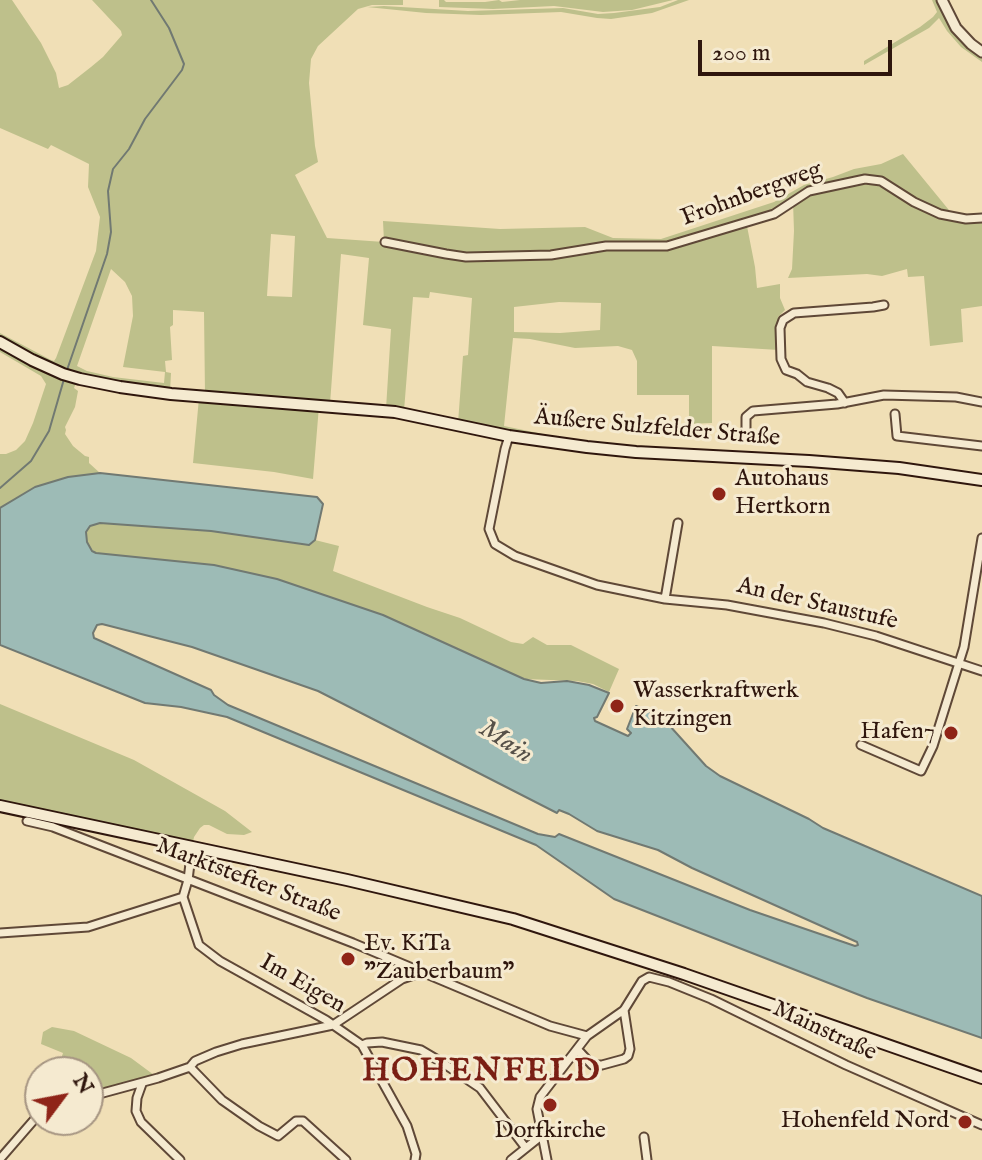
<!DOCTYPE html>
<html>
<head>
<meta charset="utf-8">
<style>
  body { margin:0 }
  #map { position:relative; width:982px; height:1160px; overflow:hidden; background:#f0dfb6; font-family:"IM FELL English",serif }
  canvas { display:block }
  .north { position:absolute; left:24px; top:1056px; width:80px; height:80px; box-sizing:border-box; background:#f5ead0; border:2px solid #a69582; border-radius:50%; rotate:58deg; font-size:22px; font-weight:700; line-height:32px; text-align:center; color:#2f160d }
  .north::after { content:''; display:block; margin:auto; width:28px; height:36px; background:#8f2418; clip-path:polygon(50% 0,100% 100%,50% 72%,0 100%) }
  .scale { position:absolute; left:698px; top:40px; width:194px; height:36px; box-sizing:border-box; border:4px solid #2f160d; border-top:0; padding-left:10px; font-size:24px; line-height:28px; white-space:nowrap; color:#2f160d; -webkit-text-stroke:6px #f5ead0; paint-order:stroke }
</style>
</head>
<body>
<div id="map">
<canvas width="982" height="1160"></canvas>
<div class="north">N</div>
<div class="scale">200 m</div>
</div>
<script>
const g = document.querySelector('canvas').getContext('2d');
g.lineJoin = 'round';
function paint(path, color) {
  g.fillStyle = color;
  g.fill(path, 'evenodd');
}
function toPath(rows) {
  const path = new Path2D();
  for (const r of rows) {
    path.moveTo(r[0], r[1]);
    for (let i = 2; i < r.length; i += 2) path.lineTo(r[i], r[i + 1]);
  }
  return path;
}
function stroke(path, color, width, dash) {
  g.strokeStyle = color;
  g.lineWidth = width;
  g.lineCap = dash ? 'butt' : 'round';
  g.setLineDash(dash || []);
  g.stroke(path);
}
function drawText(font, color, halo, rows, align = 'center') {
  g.font = font + ' "IM FELL English",serif';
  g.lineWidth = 6;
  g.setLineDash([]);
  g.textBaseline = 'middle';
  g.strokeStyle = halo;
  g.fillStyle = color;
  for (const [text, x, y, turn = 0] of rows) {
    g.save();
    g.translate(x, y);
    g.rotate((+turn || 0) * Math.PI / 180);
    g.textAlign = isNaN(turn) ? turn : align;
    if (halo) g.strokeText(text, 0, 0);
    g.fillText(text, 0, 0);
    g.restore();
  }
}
const green = toPath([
  [0,0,12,0,41,43,56,73,59,88,68,85,91,67,103,57,122,35,121,31,92,0,403,0,403,5,372,5,358,9,318,46,311,59,309,83,315,146,318,162,295,175,327,238,384,242,383,221,500,229,585,227,613,238,661,239,774,202,804,185,833,177,854,169,881,164,903,154,953,215,967,217,978,215,977,216,982,218,982,306,961,309,963,342,930,346,924,276,908,277,907,269,882,276,867,274,788,278,792,269,794,231,793,202,779,210,746,221,755,267,757,288,780,284,780,298,785,310,778,317,779,350,712,346,712,423,689,424,689,395,637,395,637,361,632,350,618,346,575,348,530,339,513,338,504,426,543,434,544,440,458,423,463,356,468,355,472,298,430,292,429,298,413,297,404,411,386,409,391,329,363,325,369,258,341,254,330,404,205,394,204,312,173,310,173,325,170,327,172,360,165,361,166,372,171,373,170,392,80,379,0,340,0,333,51,360,54,361,56,358,96,251,100,217,88,187,89,164,51,145,48,149,0,128],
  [271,234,295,236,292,297,267,296],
  [111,269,125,282,132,296,133,316,123,367,165,372,164,383,113,377,87,371,77,366],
  [559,302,601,303,600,330,560,333,514,332,514,307],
  [439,0,444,0,446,2,485,2,499,0,502,2,520,0,673,0,632,10,603,12,554,6,493,9,439,7],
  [678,0,689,0,652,13,611,19,597,18,561,12,481,15,426,13,367,7,384,6,468,11,563,8,598,14,614,13,660,7],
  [932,0,940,0,946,14,982,54,982,62,961,47,947,31,939,18,929,28,864,65,864,61,920,27,933,17,937,12],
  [0,344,77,380,74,388,78,391,75,407,65,427,66,430,65,434,73,446,85,456,89,457,89,463,100,473,68,477,36,487,0,508,0,454,6,454,16,450,25,441,33,423,46,384,41,376,0,352],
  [199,398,319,406,313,479,274,472,193,463],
  [100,523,211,531,306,545,312,543,315,540,339,546,333,571,427,607,460,618,511,642,523,644,533,637,547,645,571,645,619,669,609,692,593,684,577,681,524,679,383,615,277,579,214,565,96,553,89,547,86,539,86,532,90,526],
  [0,704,134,760,225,811,252,832,244,835,227,834,209,825,204,825,200,828,194,837,192,847,0,805],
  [52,1027,74,1031,131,1058,158,1078,88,1097,88,1072,57,1072,63,1053,41,1044,43,1032]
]);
const water = toPath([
  [100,473,317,497,323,504,315,540,309,545,211,531,100,523,90,526,86,532,87,542,92,551,96,553,214,565,277,579,383,615,524,679,541,683,567,681,589,685,609,693,597,717,594,718,595,721,628,736,631,733,627,729,636,706,654,714,669,725,706,766,720,776,809,819,823,828,982,896,982,1038,867,998,614,899,536,845,227,717,181,707,145,703,0,645,0,508,35,487,68,477,100,473],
  [102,624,192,647,318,691,557,813,559,810,569,814,597,831,658,850,692,868,857,942,858,945,855,946,750,910,559,834,555,837,538,834,228,705,214,695,211,690,94,638,93,633,97,625,102,624]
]);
const stream = toPath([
  [67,370,107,254,111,232,108,191,113,169,129,149,145,119,182,70,184,64,169,28,151,0],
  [0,488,31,461,49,431,64,379]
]);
const minor = toPath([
  [385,242,446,254,466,257,551,255,606,246,667,246,774,214,809,191,865,179,881,181,914,202,940,214,966,219,982,218],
  [845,403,838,393,828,388,807,382,797,374,786,370,781,359,780,328,783,320,794,313,873,307,884,305],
  [895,414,897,436,982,446],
  [746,429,746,417,753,411,837,404,884,395,956,397,982,402],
  [509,436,505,449,489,529,495,544,515,556,597,585,665,599,727,605,824,623,876,636,982,671],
  [665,599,678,523],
  [861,745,921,771,933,746,964,647,982,538],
  [27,821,53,827,353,943,550,1026,587,1036],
  [192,847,188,880,183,897,199,945,220,961,326,1020,362,1045,407,1126,416,1154,415,1160],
  [0,933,88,927,183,897],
  [362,1045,367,1043,382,1042,421,1050,443,1063,480,1088,525,1147],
  [576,1051,580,1052,592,1065,602,1065,624,1059,628,1056,630,1049,624,1010],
  [190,1067,222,1100,259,1126,278,1136,296,1121,303,1121,346,1160],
  [142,1084,137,1098,136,1111,141,1122,180,1160],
  [88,1097,158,1078,190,1067,195,1061,216,1052,242,1044,333,1025,402,979,423,972],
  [644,1137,647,1160],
  [0,1159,40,1113],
  [511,1160,541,1136],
  [547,1160,537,1109,540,1097,587,1036,624,1010,642,981,649,977,669,982,711,999,846,1065,982,1125]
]);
const tertiary = toPath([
  [942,0,956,28,971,44,982,52]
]);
const secondary = toPath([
  [0,342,32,360,63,374,80,379,120,387,171,394,395,412,509,436,587,447,636,452,809,461,899,468,982,480],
  [0,806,347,880,513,919,684,974,982,1078]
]);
const markers = [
  [719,494,8,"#8f2418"],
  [617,706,8,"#8f2418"],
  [951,733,8,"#8f2418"],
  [348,959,8,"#8f2418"],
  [550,1105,8,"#8f2418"],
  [965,1122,8,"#8f2418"]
];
const streetNames = [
  ["Frohnbergweg",752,195,-20],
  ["Äußere Sulzfelder Straße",657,429,5],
  ["An der Staustufe",817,605,13],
  ["Marktstefter Straße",248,881,21],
  ["Im Eigen",302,985,30],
  ["Mainstraße",824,1032,25]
];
const poiNames = [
  ["Autohaus",735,480],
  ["Hertkorn",735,508],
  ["Wasserkraftwerk",633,692],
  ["Kitzingen",633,720],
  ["Hafen7",935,733,"right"],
  ["Ev. KiTa",364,945],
  ["\"Zauberbaum\"",364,973],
  ["Hohenfeld Nord",949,1122,"right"],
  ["Dorfkirche",550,1132,"center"]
];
const waterNames = [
  ["Main",505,743,33]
];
const districtNames = [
  ["HOHENFELD",482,1073]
];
paint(green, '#bec08b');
paint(water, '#9dbbb6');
stroke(water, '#717972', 2);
stroke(stream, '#717972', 2);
stroke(minor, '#5f4837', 11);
stroke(tertiary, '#5f4837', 13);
stroke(secondary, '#2f160d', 14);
stroke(minor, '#f5ead0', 7);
stroke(tertiary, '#f5ead0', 9);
stroke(secondary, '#f5ead0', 10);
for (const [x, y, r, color] of markers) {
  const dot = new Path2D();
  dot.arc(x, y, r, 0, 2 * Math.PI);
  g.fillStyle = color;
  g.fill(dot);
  stroke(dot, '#f5ead0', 3);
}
drawText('24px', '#2f160d', '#f5ead0', streetNames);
drawText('24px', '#2f160d', '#f5ead0', poiNames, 'left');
drawText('italic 26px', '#565048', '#f5ead0', waterNames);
g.letterSpacing = '2px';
drawText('bold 32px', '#7a1f14', '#f5ead0', districtNames);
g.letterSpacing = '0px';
</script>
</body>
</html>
